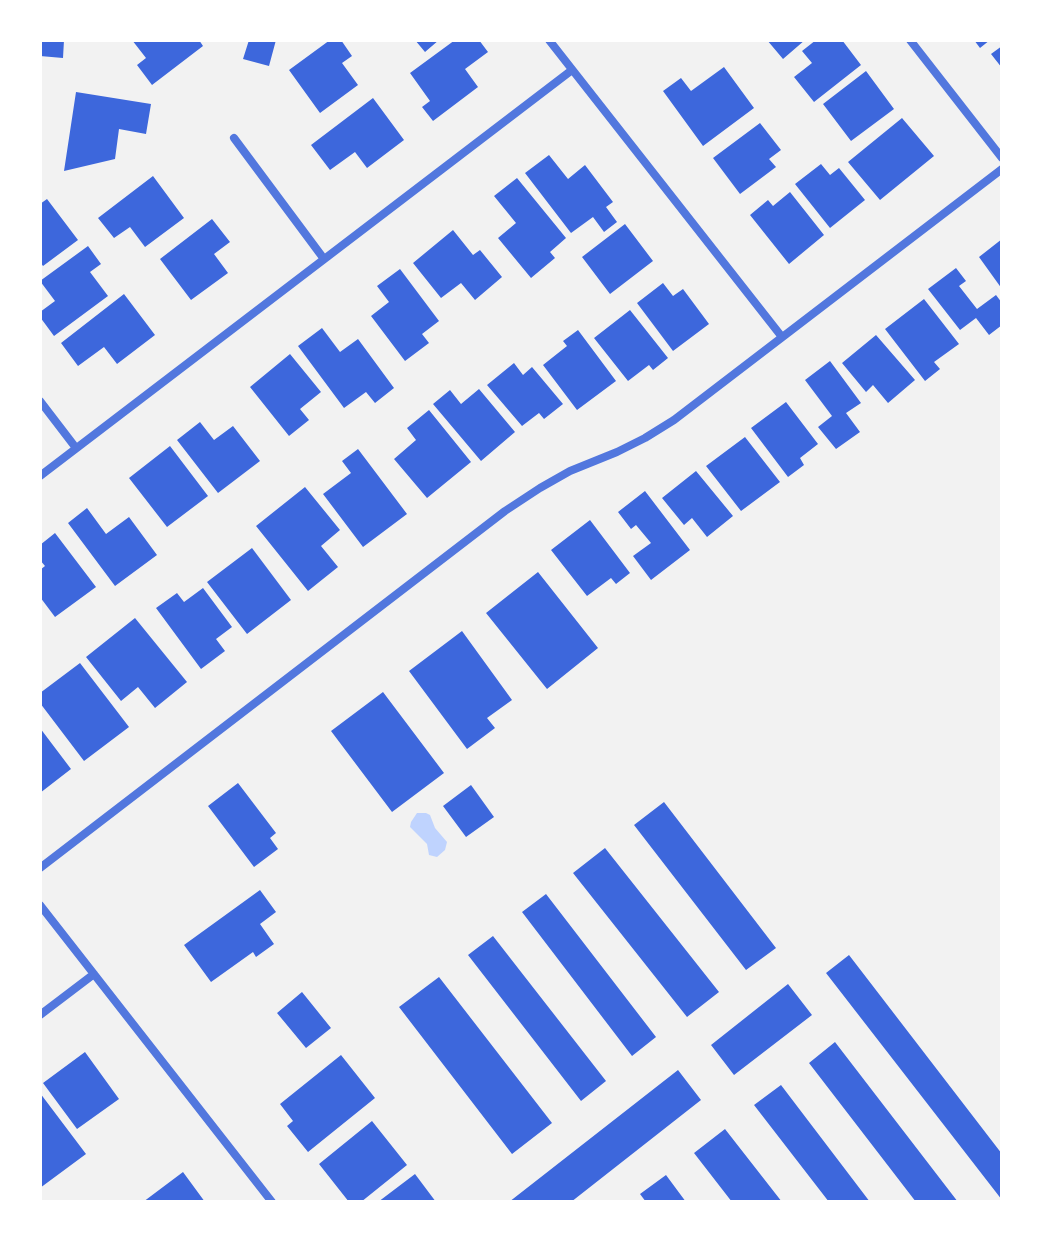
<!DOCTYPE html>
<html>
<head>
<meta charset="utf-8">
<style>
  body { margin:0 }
  #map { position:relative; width:1042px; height:1242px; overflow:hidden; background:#f2f2f2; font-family:Lora,serif }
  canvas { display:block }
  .frame { position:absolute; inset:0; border:42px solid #fff; pointer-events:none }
</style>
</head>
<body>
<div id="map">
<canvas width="1042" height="1242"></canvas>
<div class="frame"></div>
</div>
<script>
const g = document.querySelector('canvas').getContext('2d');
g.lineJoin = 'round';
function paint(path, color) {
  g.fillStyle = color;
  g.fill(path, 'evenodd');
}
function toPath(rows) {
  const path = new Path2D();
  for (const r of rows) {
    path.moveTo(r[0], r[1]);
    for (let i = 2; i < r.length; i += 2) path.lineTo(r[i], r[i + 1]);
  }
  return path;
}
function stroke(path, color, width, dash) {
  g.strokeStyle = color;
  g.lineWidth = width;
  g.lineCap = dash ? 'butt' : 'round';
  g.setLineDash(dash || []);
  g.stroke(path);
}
const water = toPath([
  [417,813,426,813,430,815,435,828,447,842,445,850,437,857,429,855,427,844,410,827,411,822]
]);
const building = toPath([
  [40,40,64,40,63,58,40,56],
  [132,40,199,40,203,46,152,85,137,65,146,58],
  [249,40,276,40,269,66,243,59],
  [330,40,341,40,352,56,342,63,358,85,320,113,289,70],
  [415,40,439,40,425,52],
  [455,40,479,40,488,52,465,69,478,87,433,121,422,107,430,101,410,73],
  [767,40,805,40,783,59],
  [816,40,842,40,861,65,814,102,794,77,812,63,802,51],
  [974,40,990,40,980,48],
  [1002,46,1002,68,991,54],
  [724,67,754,108,703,146,663,91,681,78,691,91],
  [866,71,894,109,851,141,823,104],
  [76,92,151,104,146,134,119,129,115,159,64,171],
  [373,98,404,140,367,168,355,152,330,170,311,145],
  [902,118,934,156,880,200,848,162],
  [760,123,781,150,769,159,776,167,740,194,713,158],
  [549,155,568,179,585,165,613,202,606,207,617,222,604,232,593,217,571,233,525,173],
  [821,164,830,175,839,168,865,200,830,228,795,184],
  [153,176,184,218,145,247,130,227,114,238,98,218],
  [517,178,566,238,550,252,555,258,531,278,498,238,516,223,494,196],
  [790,192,824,235,789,264,750,215,768,200,773,206],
  [47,199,78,240,43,266,40,262,40,204],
  [212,219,230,242,214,254,228,273,191,300,160,259],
  [625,224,653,261,610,294,582,257],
  [453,230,473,255,480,250,502,277,475,300,461,283,441,298,413,263],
  [1002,239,1002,289,979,257],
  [88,246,101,264,90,272,108,296,54,336,40,317,40,312,55,301,40,281],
  [956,268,966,281,959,286,977,309,996,295,1002,303,1002,325,989,335,976,318,960,330,928,289],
  [400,269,439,321,422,334,429,343,405,361,371,316,389,302,377,286],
  [663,283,673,296,683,289,709,324,673,351,637,303],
  [124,294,155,335,117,364,104,347,78,366,61,343],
  [924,299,959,344,934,362,940,369,925,381,885,329],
  [630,310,668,358,653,370,649,365,628,381,594,338],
  [322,328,340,352,358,339,394,388,375,403,366,392,344,408,298,346],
  [578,330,616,381,577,410,543,365,567,346,563,341],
  [876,335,915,380,888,403,873,385,866,392,842,363],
  [290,354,321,392,300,409,309,420,289,436,250,387],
  [830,361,861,403,846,413,860,432,836,449,818,427,832,416,805,380],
  [514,363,523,375,532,367,563,404,544,419,539,413,522,426,487,385],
  [479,389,515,432,481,461,433,404,450,390,461,404],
  [786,402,818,444,800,458,804,465,788,477,751,428],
  [429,410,471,462,427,498,394,459,416,440,407,428],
  [200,422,214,440,233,426,260,461,218,493,177,440],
  [745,437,780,482,741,511,706,466],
  [170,446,208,496,167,527,129,478],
  [358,449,407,514,363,547,323,494,351,473,342,461],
  [696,471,733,516,707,537,692,518,684,525,662,498],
  [305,487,340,530,321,546,338,567,308,591,256,526],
  [645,491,690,550,651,580,633,556,651,543,636,525,631,529,618,512],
  [87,508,106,534,129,517,157,555,115,586,68,523],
  [590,520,630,573,616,584,611,578,587,596,551,550],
  [55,533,96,587,55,617,40,597,40,570,45,566,40,560,40,545],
  [252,548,291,600,247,634,207,582],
  [538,572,598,648,547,689,486,613],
  [203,588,232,627,216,639,225,651,201,669,156,608,177,593,184,602],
  [135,618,187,682,155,708,138,687,121,701,86,657],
  [462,631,512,700,487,718,495,728,467,749,409,671],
  [80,663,129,727,84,761,40,703,40,693],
  [383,692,444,773,392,812,331,731],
  [40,728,71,769,40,793],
  [238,783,276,833,270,838,278,849,254,867,208,806],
  [471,785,494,817,466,837,443,806],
  [664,802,776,948,746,970,634,825],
  [605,848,719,992,687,1017,573,873],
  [260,890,276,912,260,924,274,944,256,957,253,952,211,982,184,945],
  [546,894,656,1037,632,1056,522,912],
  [493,936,606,1081,581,1101,468,955],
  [849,955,1002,1154,1002,1200,826,973],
  [439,977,552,1123,512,1154,399,1007],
  [788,984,812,1015,734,1075,711,1045],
  [302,992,331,1028,306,1048,277,1013],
  [835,1042,958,1202,916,1202,809,1063],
  [85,1052,119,1099,77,1129,43,1083],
  [341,1055,375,1098,308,1152,287,1126,293,1121,280,1104],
  [678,1070,701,1100,571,1202,509,1202],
  [781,1085,870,1202,829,1202,754,1105],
  [40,1093,86,1154,40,1188],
  [372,1121,407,1165,361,1202,349,1202,319,1164],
  [725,1129,782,1202,732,1202,694,1153],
  [183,1172,205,1202,143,1202],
  [415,1174,436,1202,378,1202],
  [666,1175,686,1202,646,1202,640,1194]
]);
const minor = toPath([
  [549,40,782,337],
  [910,40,1002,158],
  [234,138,324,259],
  [40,401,76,448],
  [40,476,572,70],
  [40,868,505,511,540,488,570,471,617,452,645,438,674,420,1002,169],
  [40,905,272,1202],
  [40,1015,94,974]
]);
paint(water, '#bfd3fe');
paint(building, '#3d67dc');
stroke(minor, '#5277de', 8);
</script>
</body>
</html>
